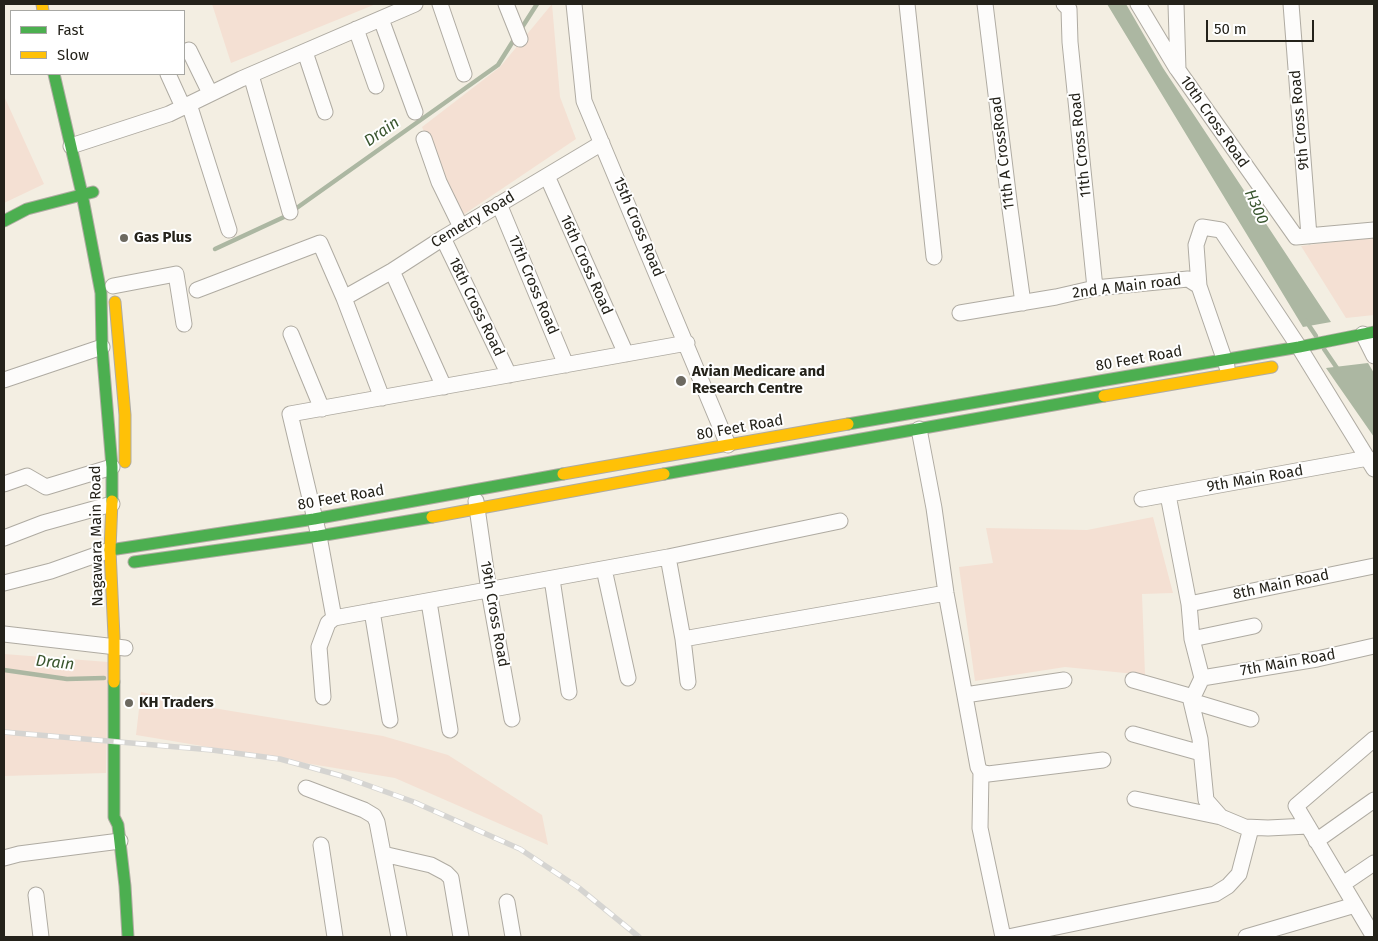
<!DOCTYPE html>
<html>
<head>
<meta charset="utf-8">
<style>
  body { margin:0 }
  #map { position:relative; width:1378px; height:941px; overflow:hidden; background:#f3eee2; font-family:"Fira Sans",sans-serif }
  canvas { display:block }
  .frame { position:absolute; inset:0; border:5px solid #24221a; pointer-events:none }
  .legend { position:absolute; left:10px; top:10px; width:175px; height:65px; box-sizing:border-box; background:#fff; border:1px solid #a7a7a3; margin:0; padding:6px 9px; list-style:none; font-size:15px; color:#24221a }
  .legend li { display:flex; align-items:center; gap:10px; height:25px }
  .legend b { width:25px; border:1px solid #a7a7a3 }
  .scale { position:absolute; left:1206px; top:20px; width:108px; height:22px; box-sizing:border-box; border:2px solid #24221a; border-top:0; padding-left:6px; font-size:15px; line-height:18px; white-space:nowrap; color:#24221a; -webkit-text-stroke:4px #fff; paint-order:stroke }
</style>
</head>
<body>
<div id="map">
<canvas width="1378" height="941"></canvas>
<div class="frame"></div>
<ul class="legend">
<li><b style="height:6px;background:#4caf50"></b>Fast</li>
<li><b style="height:6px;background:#ffc107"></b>Slow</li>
</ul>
<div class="scale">50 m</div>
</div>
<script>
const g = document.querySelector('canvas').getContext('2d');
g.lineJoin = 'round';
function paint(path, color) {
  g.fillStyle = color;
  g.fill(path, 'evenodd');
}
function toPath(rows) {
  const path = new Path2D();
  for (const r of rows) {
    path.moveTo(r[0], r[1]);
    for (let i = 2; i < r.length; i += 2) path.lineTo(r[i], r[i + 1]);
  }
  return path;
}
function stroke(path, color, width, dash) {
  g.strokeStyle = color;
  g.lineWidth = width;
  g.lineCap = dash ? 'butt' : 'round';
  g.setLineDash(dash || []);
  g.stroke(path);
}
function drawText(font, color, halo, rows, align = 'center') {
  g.font = font + ' "Fira Sans",sans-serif';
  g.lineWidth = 4;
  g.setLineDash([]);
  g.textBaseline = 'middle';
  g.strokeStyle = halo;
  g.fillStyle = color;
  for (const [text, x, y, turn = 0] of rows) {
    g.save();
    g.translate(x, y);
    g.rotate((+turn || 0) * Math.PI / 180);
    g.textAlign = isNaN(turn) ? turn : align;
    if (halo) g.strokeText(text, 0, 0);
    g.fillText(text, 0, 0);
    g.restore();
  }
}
const green = toPath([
  [212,4,376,4,231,63],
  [552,4,560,97,576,139,460,217,422,127,500,67],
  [4,96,44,184,4,203],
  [1374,237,1374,315,1346,318,1301,246],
  [1153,517,1173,593,1142,594,1145,675,1065,667,975,681,959,567,993,563,986,528,1087,530],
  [4,654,108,662,106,773,4,776],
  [141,692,213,708,383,736,448,755,542,815,548,845,395,778,136,735]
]);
const water = toPath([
  [1107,4,1126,4,1163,68,1331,322,1303,327],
  [1368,363,1374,373,1374,437,1326,368]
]);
const stream = toPath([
  [521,29,537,4],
  [215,249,284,217,498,65,515,38],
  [1306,321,1316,336],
  [1324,349,1339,371],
  [4,670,67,679,104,678]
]);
const street = toPath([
  [440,4,464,74],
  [506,4,520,39],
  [574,4,584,101,728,445],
  [907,4,934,257],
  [985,4,1010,209,1023,303],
  [1064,4,1069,9,1070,42,1095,288],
  [1138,4,1177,69],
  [1176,4,1178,70,1296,237,1374,230],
  [1291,4,1309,236],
  [381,19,415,112],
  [356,29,376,86],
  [189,50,210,93],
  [305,52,325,112],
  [168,74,183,107],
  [251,75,290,212],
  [189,104,229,230],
  [424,139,439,182,461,227],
  [71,146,169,114,241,79,415,4],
  [547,176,626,354],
  [499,204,566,365],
  [443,238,509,375],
  [392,271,444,387],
  [113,286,176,274,184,324],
  [197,290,320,243,344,298,382,398],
  [344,298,392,271,443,238,602,143],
  [960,313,1056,297,1095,288,1188,279,1199,286],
  [291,334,322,409],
  [1363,334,1374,356],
  [1227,367,1199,286,1196,245,1202,227,1221,230,1299,347,1374,469],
  [4,380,102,347],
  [919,429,934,508,946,593,978,767,981,772,988,774,1103,760],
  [4,484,27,476,46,487,112,467],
  [1168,495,1189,604,1192,639,1202,678,1191,701,1200,739,1206,800,1221,817,1245,827,1268,828,1308,826],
  [1142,499,1368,458],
  [476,501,489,591,512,719],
  [4,538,43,523,112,504],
  [668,557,683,639,946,593],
  [604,569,628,678],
  [552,579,569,692],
  [4,583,51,571,110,550],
  [429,602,450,730],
  [1189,604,1374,566],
  [372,611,390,720],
  [334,618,319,536,290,414,687,343],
  [4,634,125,648],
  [683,639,688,682],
  [1192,639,1254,626],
  [1202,678,1317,659,1374,646],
  [1133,680,1193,697],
  [965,695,1064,680],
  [323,697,319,647,328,623,334,618,668,557,840,521],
  [1191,701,1251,719],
  [1133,734,1201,753],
  [981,772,980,828,1003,937],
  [306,788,364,810,374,816,377,822,399,937],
  [1135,799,1221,817],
  [1316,841,1374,800],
  [321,845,335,937],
  [383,854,431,865,446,873,451,878,461,937],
  [4,858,19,854,120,841],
  [1343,884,1374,863],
  [36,895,41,937],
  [507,902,513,937],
  [1008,937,1215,894,1228,886,1239,874,1251,828],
  [1246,937,1355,905],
  [1374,937,1296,806,1374,739]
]);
const fast = toPath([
  [54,74,82,194,101,293,102,347,112,467,112,501],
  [4,221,27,209,93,192],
  [848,424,1299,347,1374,332],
  [664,474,1104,396],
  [110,550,314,519,563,474],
  [134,562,319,536,432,517],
  [114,682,114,817,118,825,125,886,128,937]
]);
const slow = toPath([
  [42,4,43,11],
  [115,302,125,415,125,462],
  [1104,396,1272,367],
  [563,474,848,424],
  [112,501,110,550,114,637,114,682],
  [432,517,664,474]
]);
const rail = toPath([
  [4,732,212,750,280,759,342,776,414,802,520,849,579,888,639,937]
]);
const markers = [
  [124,238,5,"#6c6960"],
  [681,381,6,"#6c6960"],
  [129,703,5,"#6c6960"]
];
const streetNames = [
  ["9th Cross Road",1300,120,-95],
  ["10th Cross Road",1214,122,55],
  ["11th Cross Road",1081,145,-96],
  ["11th A CrossRoad",1003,153,-97],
  ["Cemetry Road",473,220,-31],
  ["15th Cross Road",638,227,67],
  ["16th Cross Road",586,265,66],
  ["17th Cross Road",533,285,67],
  ["2nd A Main road",1127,287,-7],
  ["18th Cross Road",476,307,64],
  ["80 Feet Road",1139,359,-10],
  ["80 Feet Road",740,428,-10],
  ["9th Main Road",1255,479,-10],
  ["80 Feet Road",341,498,-10],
  ["Nagawara Main Road",97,536,-91],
  ["8th Main Road",1281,585,-12],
  ["19th Cross Road",494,614,80],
  ["7th Main Road",1288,663,-10]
];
const poiNames = [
  ["Gas Plus",134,238],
  ["Avian Medicare and",692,372],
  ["Research Centre",692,389],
  ["KH Traders",139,703]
];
const waterNames = [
  ["Drain",382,132,-35],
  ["H300",1256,207,66],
  ["Drain",55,663,6]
];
paint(green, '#f4e0d3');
paint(water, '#acb7a2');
stroke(stream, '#acb7a2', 4.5);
stroke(street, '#afaba2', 17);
stroke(fast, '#afaba2', 13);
stroke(slow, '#afaba2', 13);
stroke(street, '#fdfcfb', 15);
stroke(fast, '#4caf50', 11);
stroke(slow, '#ffc107', 11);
stroke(rail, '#d5d4d1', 5.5);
stroke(rail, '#fff', 4, [11]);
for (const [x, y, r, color] of markers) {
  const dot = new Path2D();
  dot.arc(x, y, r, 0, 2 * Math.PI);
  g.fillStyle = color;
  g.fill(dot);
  stroke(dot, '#fff', 2);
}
drawText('15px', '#24221a', '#fff', streetNames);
drawText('bold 15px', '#24221a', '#fff', poiNames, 'left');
drawText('italic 16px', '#39552e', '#fff', waterNames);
</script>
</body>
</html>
